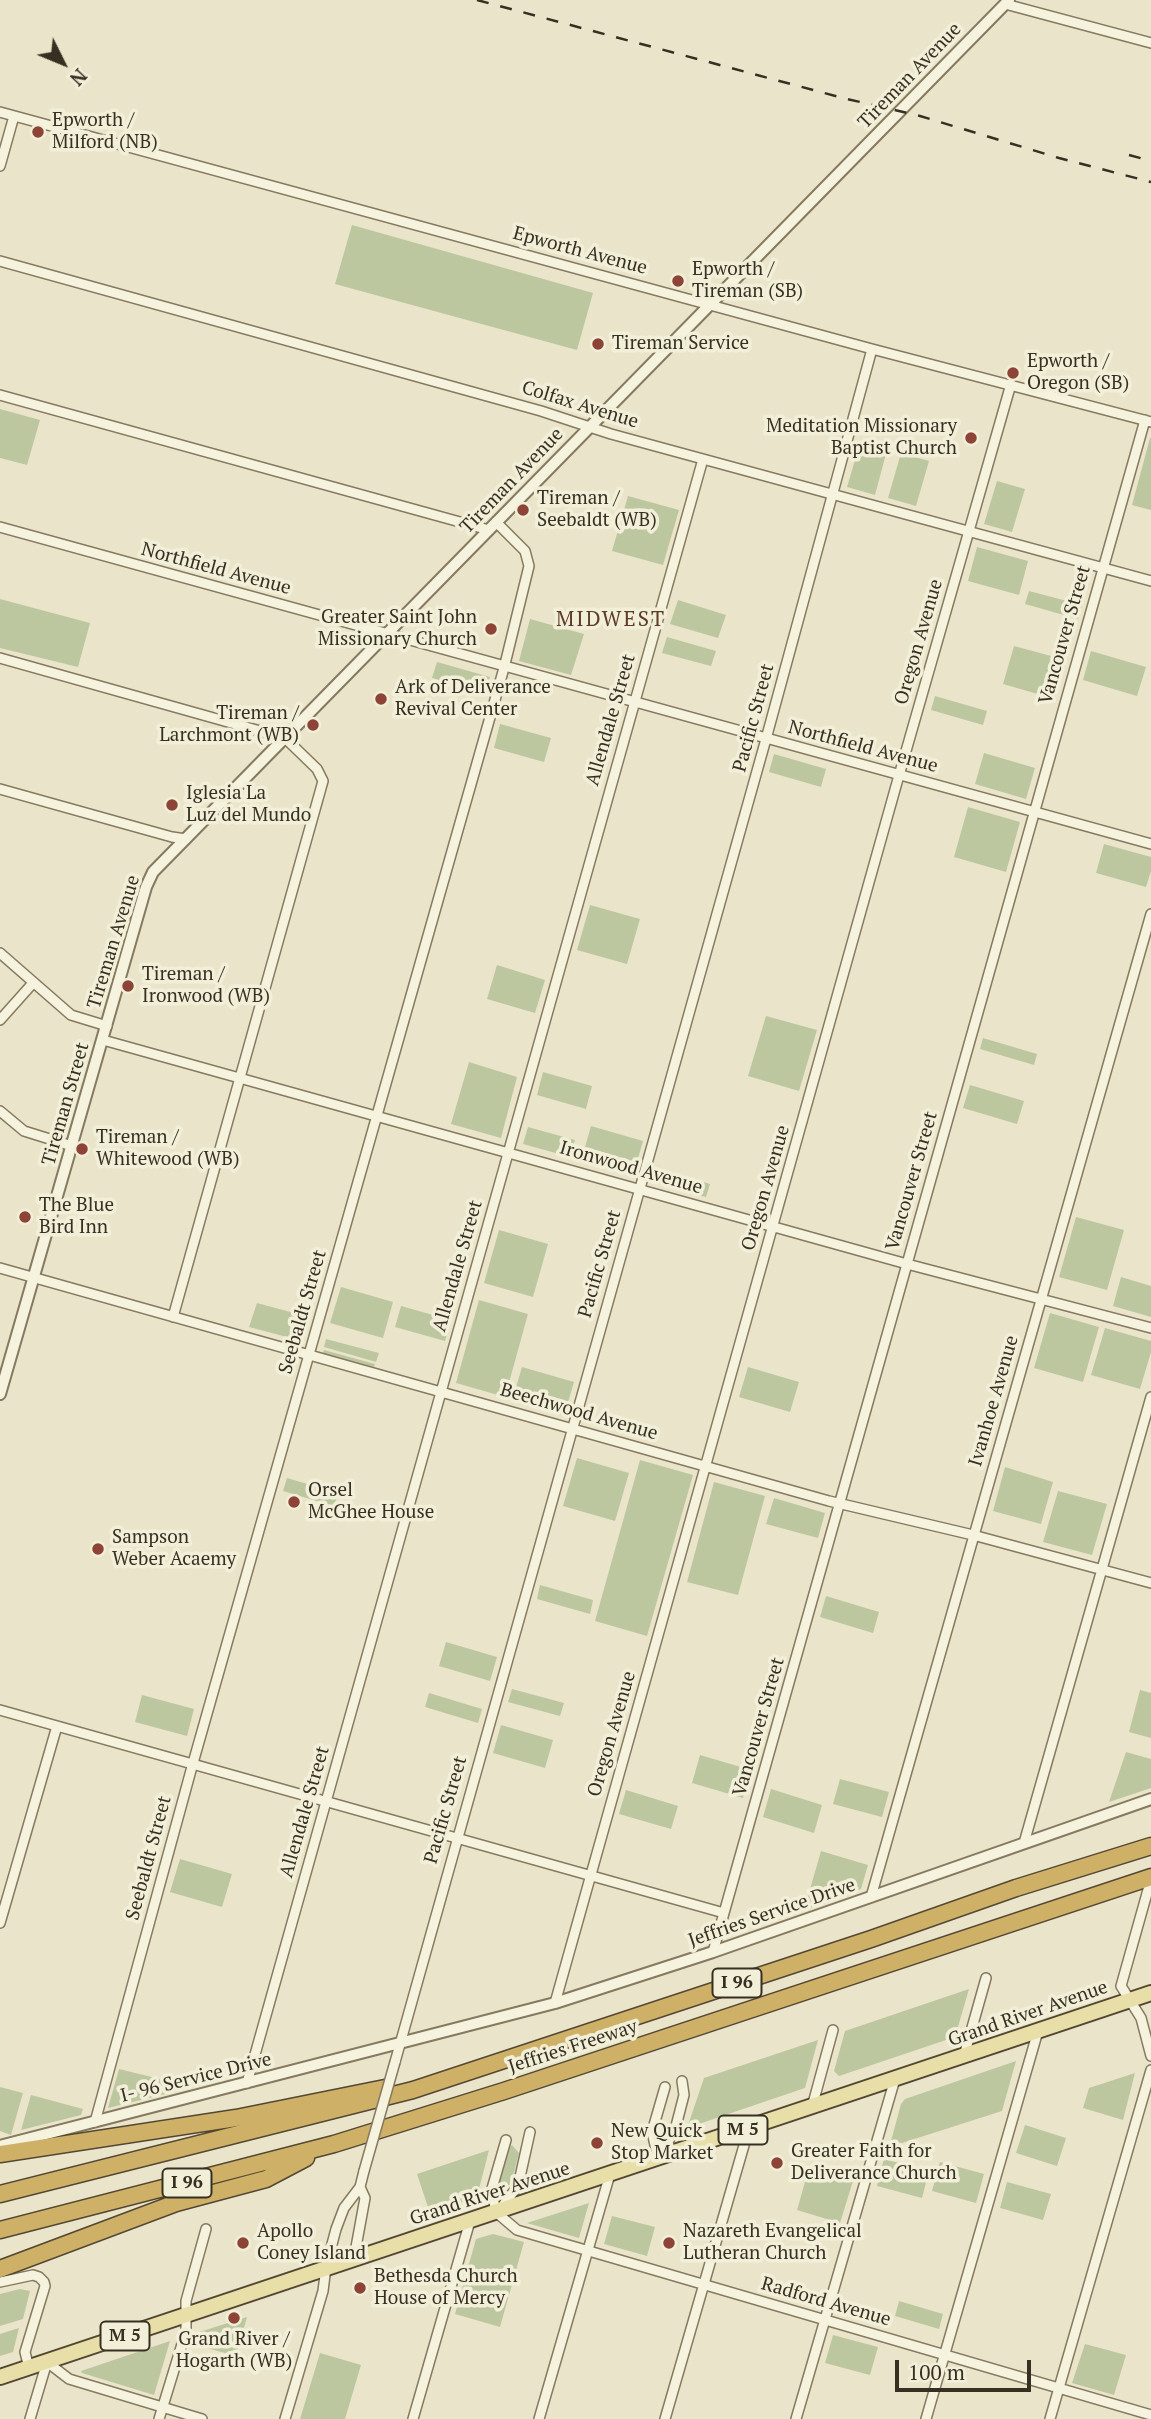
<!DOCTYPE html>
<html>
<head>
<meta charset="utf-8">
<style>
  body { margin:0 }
  #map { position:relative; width:1151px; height:2419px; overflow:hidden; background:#eae5ca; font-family:"PT Serif",serif }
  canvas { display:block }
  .north { position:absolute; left:28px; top:28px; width:70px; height:70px; -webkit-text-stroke:5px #f2efd9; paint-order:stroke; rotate:133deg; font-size:19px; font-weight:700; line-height:28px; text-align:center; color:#372f22 }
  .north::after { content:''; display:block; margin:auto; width:24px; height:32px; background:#372f22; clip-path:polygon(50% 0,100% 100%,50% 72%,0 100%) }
  .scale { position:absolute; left:895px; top:2360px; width:136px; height:32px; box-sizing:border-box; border:4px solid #372f22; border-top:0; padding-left:9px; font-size:21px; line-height:24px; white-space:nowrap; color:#372f22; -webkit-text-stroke:5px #f2efd9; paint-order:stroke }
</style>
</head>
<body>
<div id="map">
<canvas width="1151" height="2419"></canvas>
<div class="north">N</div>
<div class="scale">100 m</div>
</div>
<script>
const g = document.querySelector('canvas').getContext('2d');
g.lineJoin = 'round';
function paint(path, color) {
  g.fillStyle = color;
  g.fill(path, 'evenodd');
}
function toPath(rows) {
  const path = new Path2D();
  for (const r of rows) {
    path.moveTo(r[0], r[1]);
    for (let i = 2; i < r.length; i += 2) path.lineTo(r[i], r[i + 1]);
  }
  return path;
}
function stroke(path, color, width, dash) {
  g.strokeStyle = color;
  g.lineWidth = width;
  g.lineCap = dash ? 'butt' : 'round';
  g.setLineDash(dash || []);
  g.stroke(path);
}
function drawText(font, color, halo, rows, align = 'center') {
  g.font = font + ' "PT Serif",serif';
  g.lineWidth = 7;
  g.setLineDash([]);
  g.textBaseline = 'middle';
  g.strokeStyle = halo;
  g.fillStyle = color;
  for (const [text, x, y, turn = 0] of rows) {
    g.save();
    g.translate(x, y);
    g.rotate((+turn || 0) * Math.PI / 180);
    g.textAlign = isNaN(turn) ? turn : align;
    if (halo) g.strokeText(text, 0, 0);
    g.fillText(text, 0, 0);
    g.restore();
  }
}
const green = toPath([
  [352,225,593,293,577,350,335,284],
  [0,409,40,420,27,465,0,458],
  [1150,438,1151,438,1151,510,1132,505],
  [860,443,887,450,875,495,847,487],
  [901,453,929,461,916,506,888,498],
  [997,481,1025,489,1012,532,984,524],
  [628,496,679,510,663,565,612,551],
  [977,547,1028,561,1019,595,968,581],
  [1029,591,1082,605,1078,619,1025,604],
  [0,599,90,623,78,667,0,648],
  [678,600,726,615,718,638,670,624],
  [530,619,584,634,571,675,519,661],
  [667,637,716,651,711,666,662,653],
  [1014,646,1066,660,1055,699,1003,684],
  [1091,651,1146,667,1137,696,1083,680],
  [437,662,490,677,485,693,432,678],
  [935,696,987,711,983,725,931,710],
  [500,724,551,738,544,762,494,748],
  [984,753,1035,768,1026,799,975,784],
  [774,754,826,769,821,787,769,772],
  [968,807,1020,822,1006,872,954,857],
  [1104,844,1151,857,1151,871,1146,887,1096,873],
  [590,905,640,919,627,964,577,950],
  [497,965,545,980,535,1013,487,999],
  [766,1016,817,1030,799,1091,748,1076],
  [983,1038,1037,1054,1034,1065,980,1049],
  [469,1062,517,1077,501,1138,451,1124],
  [543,1072,592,1086,586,1109,537,1095],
  [970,1085,1024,1101,1017,1124,963,1108],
  [591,1126,643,1141,637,1162,585,1147],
  [528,1127,575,1140,570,1157,523,1144],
  [658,1169,710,1184,706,1197,654,1182],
  [1076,1217,1124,1230,1107,1290,1059,1277],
  [499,1230,548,1244,533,1297,484,1283],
  [1121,1277,1151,1286,1151,1317,1113,1306],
  [341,1287,393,1302,383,1338,330,1323],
  [479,1300,528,1314,505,1397,456,1383],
  [257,1303,309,1317,302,1341,249,1327],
  [401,1306,451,1320,445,1341,395,1327],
  [1050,1313,1099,1327,1083,1382,1034,1368],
  [1105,1328,1151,1341,1151,1352,1140,1389,1091,1375],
  [326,1339,379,1353,376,1362,324,1347],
  [324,1350,375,1364,374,1367,323,1353],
  [522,1367,574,1382,564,1416,512,1401],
  [748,1367,799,1382,790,1412,739,1397],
  [577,1458,629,1473,615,1521,563,1506],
  [640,1460,693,1475,647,1636,595,1621],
  [1005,1467,1053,1482,1041,1524,993,1511],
  [287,1478,338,1493,334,1506,283,1491],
  [714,1482,765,1496,738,1595,687,1582],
  [1058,1491,1107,1504,1092,1555,1043,1542],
  [774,1498,825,1513,818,1538,766,1524],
  [540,1585,593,1600,590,1614,537,1599],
  [826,1596,879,1612,873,1633,820,1617],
  [446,1642,497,1657,490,1681,439,1666],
  [512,1689,564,1703,560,1716,508,1702],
  [1140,1690,1151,1693,1151,1738,1129,1732],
  [429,1693,482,1709,478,1723,425,1707],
  [142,1695,194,1709,187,1736,135,1722],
  [501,1725,553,1740,545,1768,493,1753],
  [1126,1752,1151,1759,1151,1788,1109,1802],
  [700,1755,751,1770,743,1798,692,1783],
  [840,1779,889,1792,882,1817,833,1804],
  [771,1789,822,1805,814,1833,763,1817],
  [626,1790,678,1806,671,1829,619,1814],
  [821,1851,868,1865,861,1889,804,1910],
  [180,1859,232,1874,222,1907,170,1892],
  [969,1989,955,2037,839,2076,834,2071,845,2031],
  [818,2040,805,2088,687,2128,704,2078],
  [1016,2061,1002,2111,902,2143,891,2141,901,2104,905,2099],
  [119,2069,172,2082,169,2093,108,2108],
  [1135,2073,1123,2120,1083,2108,1089,2088],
  [0,2087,23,2093,11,2135,0,2131],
  [31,2095,83,2109,81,2115,21,2130],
  [1025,2125,1066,2138,1057,2166,1016,2153],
  [512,2145,519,2153,511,2184,503,2189,498,2186,498,2183,506,2150],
  [489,2150,477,2197,430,2213,417,2174],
  [884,2159,929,2171,922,2198,877,2186],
  [940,2162,984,2174,976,2203,932,2191],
  [850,2166,857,2168,840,2223,797,2210,805,2182],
  [1007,2182,1051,2194,1043,2220,1000,2208],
  [589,2203,579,2238,527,2223],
  [612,2216,655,2227,647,2256,604,2244],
  [493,2234,524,2242,500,2327,455,2314,476,2239],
  [20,2289,30,2291,23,2319,0,2326,0,2294],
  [899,2301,943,2314,939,2329,895,2316],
  [247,2317,236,2356,192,2344,196,2333],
  [19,2328,13,2352,0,2356,0,2334],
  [833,2335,878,2347,870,2375,825,2363],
  [170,2341,154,2395,82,2373,81,2371],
  [1085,2344,1126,2355,1114,2395,1072,2383],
  [320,2353,361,2365,345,2419,300,2419]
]);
const minor = toPath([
  [1005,4,1151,43],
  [0,112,872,349,1151,422],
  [0,166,14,116],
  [0,261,541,411,611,434,1151,581],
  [0,395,489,530],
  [0,527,1151,844],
  [0,658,285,738,317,769,323,781,173,1317],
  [0,789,172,837,186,839],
  [0,953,71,1015,107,1026],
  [0,1020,33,983],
  [103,1040,907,1264,1151,1328],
  [0,1111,24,1131,72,1146],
  [0,1268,829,1501,973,1535,1151,1583],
  [0,1710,724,1913],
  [1024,1843,1151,1397],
  [1151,1879,1121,1986,1141,2018,1151,2056],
  [871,1897,1151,914],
  [0,1923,57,1726],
  [713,1952,1145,420],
  [555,2003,896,786,1011,384],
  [964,2056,986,1978],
  [395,2062,766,739,872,349],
  [247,2083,703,459],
  [665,2087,652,2132,658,2158,675,2130,684,2095,682,2081],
  [812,2107,833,2030],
  [95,2122,193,1763,504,668,529,566,525,551,496,522],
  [506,2140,491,2192,497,2213,518,2186,530,2132],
  [497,2213,517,2230,1151,2415],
  [354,2258,365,2198,360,2187],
  [0,2282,33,2275,39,2277,44,2282,45,2286,25,2352,29,2368],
  [30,2419,47,2362,69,2379,202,2419],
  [159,2419,186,2331,186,2301,206,2229],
  [285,2419,323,2291,326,2267,336,2229,344,2208,360,2187,364,2171],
  [413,2419,470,2221],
  [539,2419,610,2174],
  [665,2419,749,2128],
  [796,2419,895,2079],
  [926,2419,1038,2031],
  [1050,2419,1151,2070]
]);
const tertiary = toPath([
  [0,1394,146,887,153,872,1009,0],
  [0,2146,555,2003,713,1952,1151,1799]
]);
const primary = toPath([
  [0,2377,1151,1993]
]);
const motorway = toPath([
  [0,2154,236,2118,385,2088],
  [0,2194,413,2090,871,1939,1016,1888,1151,1846],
  [0,2230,334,2144,504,2091,1151,1877],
  [0,2269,176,2203,266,2179,306,2158]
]);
const rail = toPath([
  [477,0,843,98,920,116,1059,158,1151,182],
  [1129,155,1151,161]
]);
const minorBridge = toPath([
  [364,2171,395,2062]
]);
const markers = [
  [38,132,7,"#8d4437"],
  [678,281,7,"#8d4437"],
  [598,344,7,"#8d4437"],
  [1013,373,7,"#8d4437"],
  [971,438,7,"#8d4437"],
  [523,510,7,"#8d4437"],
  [491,629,7,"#8d4437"],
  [381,699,7,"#8d4437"],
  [313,725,7,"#8d4437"],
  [172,805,7,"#8d4437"],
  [128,986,7,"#8d4437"],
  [82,1149,7,"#8d4437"],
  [25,1217,7,"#8d4437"],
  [294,1502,7,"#8d4437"],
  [98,1549,7,"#8d4437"],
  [597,2143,7,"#8d4437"],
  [777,2163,7,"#8d4437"],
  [243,2243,7,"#8d4437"],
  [669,2243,7,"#8d4437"],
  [360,2288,7,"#8d4437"],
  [234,2318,7,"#8d4437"]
];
const shields = [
  [737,1983,49],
  [743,2130,49],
  [187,2183,49],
  [125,2336,49]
];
const shieldNames = [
  ["I 96",737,1983],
  ["M 5",743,2130],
  ["I 96",187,2183],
  ["M 5",125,2336]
];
const streetNames = [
  ["Tireman Avenue",910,76,-46],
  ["Epworth Avenue",580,251,15],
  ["Colfax Avenue",580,405,17],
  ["Tireman Avenue",512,481,-46],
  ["Northfield Avenue",216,569,15],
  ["Vancouver Street",1065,635,-74],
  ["Oregon Avenue",919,642,-74],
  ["Pacific Street",754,718,-75],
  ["Allendale Street",611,720,-74],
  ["Northfield Avenue",863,747,15],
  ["Tireman Avenue",114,942,-73],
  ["Tireman Street",66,1104,-74],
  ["Ironwood Avenue",631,1168,16],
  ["Vancouver Street",912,1181,-74],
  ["Oregon Avenue",766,1188,-74],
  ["Pacific Street",600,1264,-74],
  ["Allendale Street",458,1266,-74],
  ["Seebaldt Street",303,1312,-74],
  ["Ivanhoe Avenue",994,1401,-74],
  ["Beechwood Avenue",579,1412,16],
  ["Vancouver Street",759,1727,-74],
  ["Oregon Avenue",612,1734,-74],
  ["Pacific Street",446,1810,-74],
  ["Allendale Street",305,1812,-74],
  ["Seebaldt Street",149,1858,-75],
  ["Jeffries Service Drive",772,1913,-19],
  ["Grand River Avenue",1028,2014,-19],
  ["Jeffries Freeway",573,2047,-18],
  ["I- 96 Service Drive",196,2078,-14],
  ["Grand River Avenue",490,2194,-18],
  ["Radford Avenue",826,2302,16]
];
const poiNames = [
  ["Epworth /",52,121],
  ["Milford (NB)",52,143],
  ["Epworth /",692,270],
  ["Tireman (SB)",692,292],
  ["Tireman Service",612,344],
  ["Epworth /",1027,362],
  ["Oregon (SB)",1027,384],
  ["Meditation Missionary",957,427,"right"],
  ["Baptist Church",957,449,"right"],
  ["Tireman /",537,499],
  ["Seebaldt (WB)",537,521],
  ["Greater Saint John",477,618,"right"],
  ["Missionary Church",477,640,"right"],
  ["Ark of Deliverance",395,688],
  ["Revival Center",395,710],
  ["Tireman /",299,714,"right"],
  ["Larchmont (WB)",299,736,"right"],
  ["Iglesia La",186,794],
  ["Luz del Mundo",186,816],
  ["Tireman /",142,975],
  ["Ironwood (WB)",142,997],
  ["Tireman /",96,1138],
  ["Whitewood (WB)",96,1160],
  ["The Blue",39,1206],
  ["Bird Inn",39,1228],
  ["Orsel",308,1491],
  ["McGhee House",308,1513],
  ["Sampson",112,1538],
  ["Weber Acaemy",112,1560],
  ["New Quick",611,2132],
  ["Stop Market",611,2154],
  ["Greater Faith for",791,2152],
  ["Deliverance Church",791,2174],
  ["Apollo",257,2232],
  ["Coney Island",257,2254],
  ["Nazareth Evangelical",683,2232],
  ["Lutheran Church",683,2254],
  ["Bethesda Church",374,2277],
  ["House of Mercy",374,2299],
  ["Grand River /",234,2340,"center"],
  ["Hogarth (WB)",234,2362,"center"]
];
const neighbourhoodNames = [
  ["MIDWEST",611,620]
];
paint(green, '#bcc79f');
stroke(minor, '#857960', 12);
stroke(tertiary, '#857960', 14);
stroke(primary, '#534734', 18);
stroke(motorway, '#534734', 19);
stroke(minor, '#f5f2dd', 9);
stroke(tertiary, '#f5f2dd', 10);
stroke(primary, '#e8dea7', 14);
stroke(motorway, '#ceb166', 16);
stroke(rail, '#372f22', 2.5, [12, 12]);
stroke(minorBridge, '#857960', 12, []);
stroke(minorBridge, '#f5f2dd', 9);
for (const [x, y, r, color] of markers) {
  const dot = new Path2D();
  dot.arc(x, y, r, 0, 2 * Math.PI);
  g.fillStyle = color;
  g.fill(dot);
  stroke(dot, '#f2efd9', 2.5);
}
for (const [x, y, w] of shields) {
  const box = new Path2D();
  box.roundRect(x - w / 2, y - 14.5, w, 29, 5);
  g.fillStyle = '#f2efd9';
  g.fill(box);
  stroke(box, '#372f22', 2);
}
drawText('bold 18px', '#372f22', null, shieldNames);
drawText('19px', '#372f22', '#f2efd9', streetNames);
drawText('19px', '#372f22', '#f2efd9', poiNames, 'left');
g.letterSpacing = '2px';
drawText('21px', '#5f3b26', '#f2efd9', neighbourhoodNames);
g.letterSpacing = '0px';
</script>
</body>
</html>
